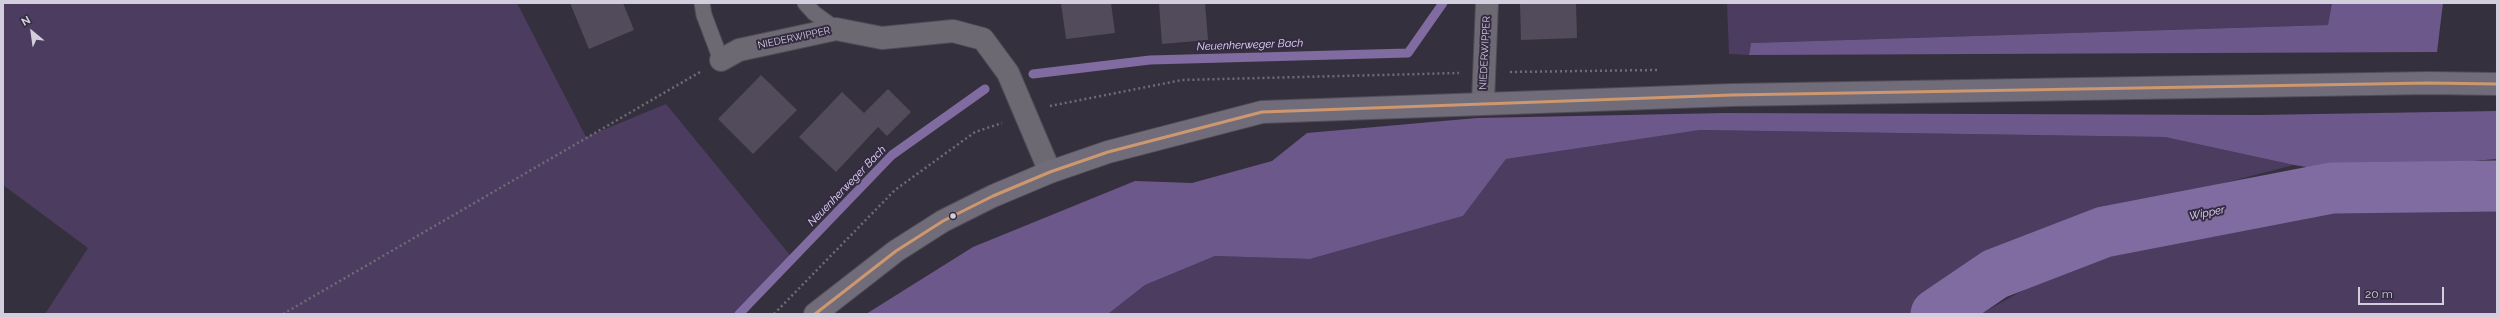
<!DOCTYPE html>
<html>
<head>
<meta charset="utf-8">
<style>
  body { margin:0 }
  #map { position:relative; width:2500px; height:317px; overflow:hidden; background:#35303d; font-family:Raleway,sans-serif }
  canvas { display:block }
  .frame { position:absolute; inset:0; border:4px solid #d3cedd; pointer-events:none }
  .north { position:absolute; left:12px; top:12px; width:40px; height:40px; -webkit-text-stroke:3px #342b42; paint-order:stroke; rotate:331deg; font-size:11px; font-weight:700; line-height:16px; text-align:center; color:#d3cedd }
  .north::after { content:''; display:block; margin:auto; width:14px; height:18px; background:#d3cedd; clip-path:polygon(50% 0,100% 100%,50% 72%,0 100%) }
  .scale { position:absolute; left:2358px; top:287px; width:86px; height:18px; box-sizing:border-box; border:2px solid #d3cedd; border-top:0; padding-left:5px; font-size:12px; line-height:14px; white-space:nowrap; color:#d3cedd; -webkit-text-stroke:3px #342b42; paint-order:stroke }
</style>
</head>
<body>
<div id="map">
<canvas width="2500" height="317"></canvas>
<div class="frame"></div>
<div class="north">N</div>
<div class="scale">20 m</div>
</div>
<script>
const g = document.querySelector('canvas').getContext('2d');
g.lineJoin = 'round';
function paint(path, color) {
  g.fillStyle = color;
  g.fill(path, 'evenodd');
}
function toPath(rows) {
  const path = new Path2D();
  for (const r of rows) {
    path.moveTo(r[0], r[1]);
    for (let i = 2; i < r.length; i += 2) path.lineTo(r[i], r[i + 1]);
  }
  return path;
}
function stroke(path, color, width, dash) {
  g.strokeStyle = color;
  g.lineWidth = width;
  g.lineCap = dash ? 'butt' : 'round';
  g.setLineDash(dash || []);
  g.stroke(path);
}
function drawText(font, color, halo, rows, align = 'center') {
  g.font = font + ' Raleway,sans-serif';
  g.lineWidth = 4;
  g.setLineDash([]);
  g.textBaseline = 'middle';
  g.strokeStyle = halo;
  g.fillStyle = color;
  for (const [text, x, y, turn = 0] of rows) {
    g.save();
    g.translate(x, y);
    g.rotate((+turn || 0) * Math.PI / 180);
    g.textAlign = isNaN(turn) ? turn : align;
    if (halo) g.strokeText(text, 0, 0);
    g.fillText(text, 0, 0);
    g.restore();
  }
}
const green = toPath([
  [3,3,517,3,586,137,666,104,794,260,743,314,45,314,88,248,3,185],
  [1727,3,2332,3,2328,25,1751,43,1749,55,1729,54],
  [1700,130,2165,137,2294,165,2099,215,1975,272,1911,314,1108,314,1145,285,1215,256,1310,259,1463,216,1506,159],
  [2497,211,2497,314,1981,314,2034,284,2129,243,2335,212]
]);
const forest = toPath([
  [2332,3,2443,3,2437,52,1749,55,1751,43,2328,25],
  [2497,111,2497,159,2338,172,2294,165,2165,137,1700,130,1506,159,1463,216,1310,259,1215,256,1145,285,1108,314,866,314,973,247,1135,181,1192,183,1272,161,1307,133,1477,118,1725,113,2258,115]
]);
const stream = toPath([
  [1033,74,1150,60,1408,53,1443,3],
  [739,314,892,155,985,89]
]);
const river = toPath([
  [1936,314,1995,274,2104,232,2332,188,2497,186]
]);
const building = toPath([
  [570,3,623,3,634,30,589,49],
  [1061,3,1111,3,1115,33,1066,39],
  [1159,3,1205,3,1208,40,1162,44],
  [1520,3,1576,3,1577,38,1521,40],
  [761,75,797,110,753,154,718,119],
  [888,89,911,112,887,136,878,127,836,172,799,137,842,92,864,113]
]);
const path = toPath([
  [1510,72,1657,70],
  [1050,106,1182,80,1459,73],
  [283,314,700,72],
  [774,314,895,190,975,132,1002,123]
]);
const service = toPath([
  [702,3,704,15,721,60],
  [805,3,814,13,836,29]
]);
const minor = toPath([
  [721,60,739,50,836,29,882,38,953,31,983,39,1008,73,1050,172],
  [1483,102,1487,3]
]);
const primary = toPath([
  [815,314,896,251,943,221,993,196,1050,172,1108,152,1262,112,1732,95,2429,83,2497,84]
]);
const bus1 = toPath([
  [815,314,896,251,943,221,993,196,1050,172,1108,152,1262,112,1732,95,2429,83,2497,84]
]);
const markers = [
  [953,216,3.5,"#d3cedd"]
];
const streetNames = [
  ["NIEDERWIPPER",794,38,-12],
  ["NIEDERWIPPER",1485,53,-87]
];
const waterNames = [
  ["Neuenherweger Bach",1250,45,-2],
  ["Neuenherweger Bach",847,186,-46],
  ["Wipper",2207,213,-11]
];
paint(green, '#4b3c60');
paint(forest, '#6c588b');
stroke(stream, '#816ca2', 9);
stroke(river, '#816ca2', 51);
paint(building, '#524b5b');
stroke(service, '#514d58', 17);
stroke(minor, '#514d58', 24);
stroke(primary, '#514d58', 24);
stroke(path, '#706c76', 2.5, [2, 3]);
stroke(service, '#6d6973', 15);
stroke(minor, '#6d6973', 22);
stroke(primary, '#716c79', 22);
stroke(bus1, '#cd976f', 3);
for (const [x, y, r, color] of markers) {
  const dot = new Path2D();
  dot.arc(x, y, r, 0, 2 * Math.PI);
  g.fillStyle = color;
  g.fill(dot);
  stroke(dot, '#342b42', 1.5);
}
drawText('10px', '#d3cedd', '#342b42', streetNames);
drawText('italic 11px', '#e5d8fb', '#342b42', waterNames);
</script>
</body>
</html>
